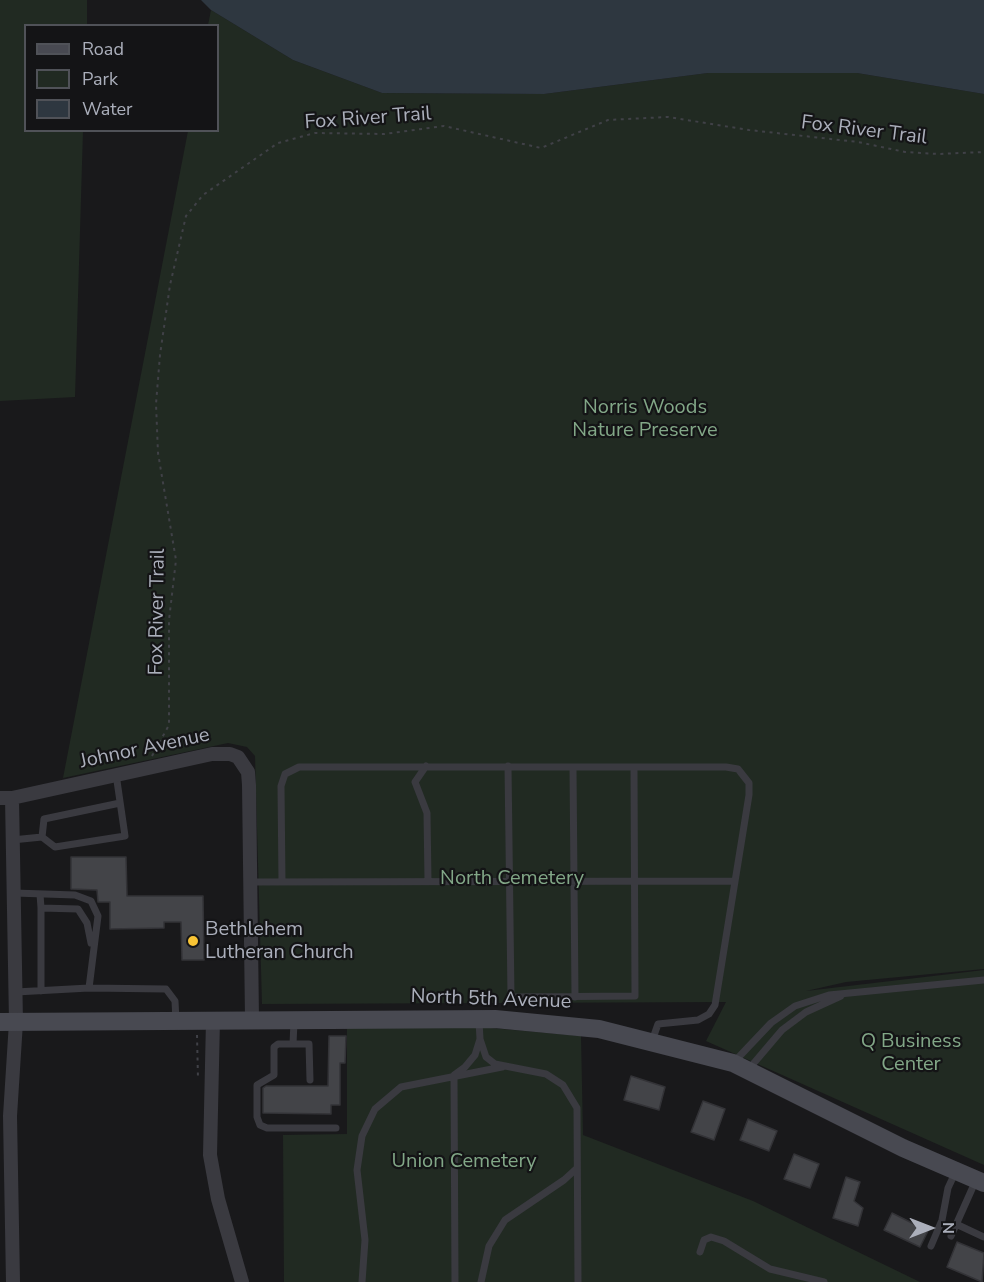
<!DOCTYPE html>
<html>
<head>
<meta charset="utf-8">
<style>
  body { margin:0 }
  #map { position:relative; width:984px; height:1282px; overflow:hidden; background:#19191b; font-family:"Nunito Sans",sans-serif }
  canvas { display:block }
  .legend { position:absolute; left:24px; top:24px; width:195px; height:108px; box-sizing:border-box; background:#141416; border:2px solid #505258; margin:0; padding:8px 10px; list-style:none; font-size:18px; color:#abafbb }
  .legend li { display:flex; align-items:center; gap:12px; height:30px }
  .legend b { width:30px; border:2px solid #505258 }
  .north { position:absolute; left:900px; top:1198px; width:60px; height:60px; -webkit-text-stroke:4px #141416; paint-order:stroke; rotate:90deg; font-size:16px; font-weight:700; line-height:24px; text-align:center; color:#abafbb }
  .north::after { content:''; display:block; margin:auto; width:21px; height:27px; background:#abafbb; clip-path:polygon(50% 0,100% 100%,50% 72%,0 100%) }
</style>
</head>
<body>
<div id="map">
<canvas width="984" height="1282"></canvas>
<ul class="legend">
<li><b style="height:8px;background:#484951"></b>Road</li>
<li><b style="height:16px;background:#212a22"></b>Park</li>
<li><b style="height:16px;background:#2e3740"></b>Water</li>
</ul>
<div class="north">N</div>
</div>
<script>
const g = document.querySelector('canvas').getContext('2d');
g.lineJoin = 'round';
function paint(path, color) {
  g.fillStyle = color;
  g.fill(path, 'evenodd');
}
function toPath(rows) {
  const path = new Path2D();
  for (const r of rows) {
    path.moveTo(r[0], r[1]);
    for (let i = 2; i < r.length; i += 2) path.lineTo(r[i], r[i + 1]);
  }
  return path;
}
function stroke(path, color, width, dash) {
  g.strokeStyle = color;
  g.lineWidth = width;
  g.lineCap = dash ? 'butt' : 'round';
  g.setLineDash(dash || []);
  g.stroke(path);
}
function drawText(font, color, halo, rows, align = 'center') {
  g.font = font + ' "Nunito Sans",sans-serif';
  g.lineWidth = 4.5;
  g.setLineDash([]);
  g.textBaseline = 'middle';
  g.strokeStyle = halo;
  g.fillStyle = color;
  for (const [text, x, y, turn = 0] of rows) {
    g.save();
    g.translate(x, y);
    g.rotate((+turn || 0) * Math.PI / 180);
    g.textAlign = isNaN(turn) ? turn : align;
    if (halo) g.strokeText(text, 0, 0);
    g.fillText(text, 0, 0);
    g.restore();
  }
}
const green = toPath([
  [0,0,87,0,87,25,26,26,26,130,83,131,75,397,0,401],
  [211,10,293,60,382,93,544,94,708,73,857,73,984,94,984,969,846,982,806,991,984,970,984,1165,706,1041,726,1002,262,1004,255,756,247,747,228,743,63,778,188,131,218,130,218,26,208,25],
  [480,1027,581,1036,583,1135,753,1201,920,1282,284,1282,283,1135,347,1134,347,1028]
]);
const water = toPath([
  [201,0,984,0,984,94,857,73,708,73,544,94,382,93,293,60,211,10]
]);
const building = toPath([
  [71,857,126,857,127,896,203,896,204,960,182,960,181,922,164,922,164,928,110,929,110,902,98,902,97,890,71,889,71,857],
  [329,1036,346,1036,345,1063,340,1063,340,1105,331,1105,331,1114,263,1113,263,1088,266,1086,328,1086,329,1036],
  [631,1076,665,1087,659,1110,624,1100,631,1076],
  [703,1101,725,1109,714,1140,691,1132,703,1101],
  [748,1119,777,1131,769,1151,740,1140,748,1119],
  [794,1154,819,1164,810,1188,784,1179,794,1154],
  [846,1177,860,1182,854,1201,863,1208,858,1226,833,1218,846,1177],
  [892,1213,928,1231,920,1247,884,1230,892,1213],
  [957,1242,984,1253,982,1282,947,1267,957,1242]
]);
const path = toPath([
  [152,756,169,725,169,620,176,560,158,453,156,404,160,355,170,285,186,216,203,195,278,143,315,133,384,134,444,126,541,148,608,120,668,117,749,130,858,142,905,152,938,154,984,152],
  [197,1035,198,1079]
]);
const service = toPath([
  [426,766,415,782,427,813,428,881],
  [508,766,511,997,635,996,634,767],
  [573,767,575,997],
  [42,837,44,819,120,803],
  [12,840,42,837,55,847,125,836,116,774],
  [251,882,735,881],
  [282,882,281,786,285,774,299,767,726,767,738,769,749,783,749,795,715,1005,709,1014,698,1020,658,1024,652,1041],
  [14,893,75,895,91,901,98,916,89,988],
  [40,894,41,908,78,909,87,923,91,943],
  [41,908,41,991],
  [16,992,89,988,166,989,175,1001,176,1021],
  [294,1022,293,1044,278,1044,274,1047,274,1075,257,1085,257,1117,260,1125,267,1128,336,1128],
  [480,1039,486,1057,495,1064,546,1074,563,1085,577,1108,578,1282],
  [293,1044,309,1044,310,1080],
  [735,1061,771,1023,795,1006,829,995,984,980],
  [748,1070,782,1030,806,1012,841,996],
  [956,1224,984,1237],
  [951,1236,976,1180],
  [931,1246,942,1220,948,1188,956,1171],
  [700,1252,704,1240,711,1237,724,1241,770,1269,824,1282],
  [362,1282,365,1240,357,1170,362,1136,375,1109,401,1087,502,1067],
  [455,1282,454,1075,465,1067,475,1055,480,1039,479,1021],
  [481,1282,489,1246,505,1220,564,1180,576,1169]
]);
const minor = toPath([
  [0,798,12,798,212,754,230,754,238,757,248,772,249,785,252,1019],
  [12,798,16,1022,10,1116,13,1282],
  [213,1020,210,1155,218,1199,242,1282]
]);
const secondary = toPath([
  [0,1022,495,1019,599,1029,733,1063,903,1148,984,1183]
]);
const markers = [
  [193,941,6,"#f8c435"]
];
const streetNames = [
  ["Fox River Trail",368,119,-4],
  ["Fox River Trail",864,131,7],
  ["Fox River Trail",158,612,-89],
  ["Johnor Avenue",145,749,-12],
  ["North 5th Avenue",491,1000,2]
];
const parkNames = [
  ["Norris Woods",645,408],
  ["Nature Preserve",645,431],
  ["North Cemetery",512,879],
  ["Q Business",911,1042],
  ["Center",911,1065],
  ["Union Cemetery",464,1162]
];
const poiNames = [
  ["Bethlehem",205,930],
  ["Lutheran Church",205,953]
];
paint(green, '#212a22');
paint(water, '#2e3740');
paint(building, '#434448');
stroke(building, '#333337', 1.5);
stroke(path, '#404147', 2, [3, 4.5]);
stroke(service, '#3a3a40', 7);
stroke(minor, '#3a3a40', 14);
stroke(secondary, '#484951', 18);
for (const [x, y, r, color] of markers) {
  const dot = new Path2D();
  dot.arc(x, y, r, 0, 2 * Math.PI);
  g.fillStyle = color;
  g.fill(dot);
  stroke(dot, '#141416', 2);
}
drawText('20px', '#abafbb', '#141416', streetNames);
drawText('20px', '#82a787', '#141416', parkNames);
drawText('20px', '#abafbb', '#141416', poiNames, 'left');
</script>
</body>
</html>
